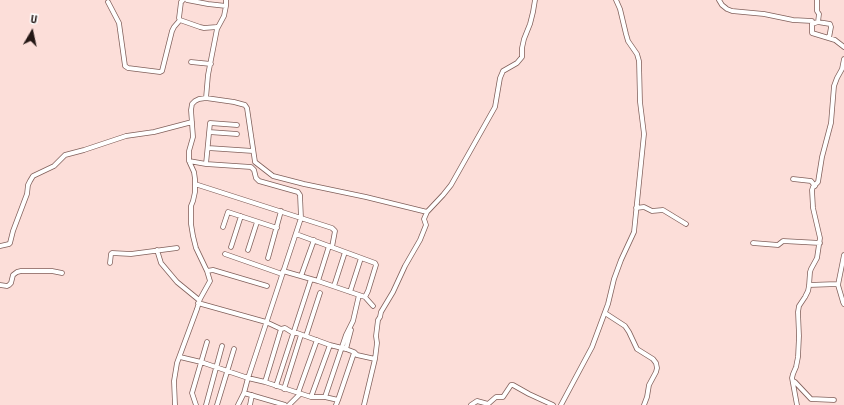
<!DOCTYPE html>
<html>
<head>
<meta charset="utf-8">
<style>
  body { margin:0 }
  #map { position:relative; width:844px; height:405px; overflow:hidden; background:#fcded9; font-family:"Roboto Condensed",sans-serif }
  canvas { display:block }
  .north { position:absolute; left:12px; top:12px; width:40px; height:40px; -webkit-text-stroke:3px #fff; paint-order:stroke; rotate:9deg; font-size:11px; font-weight:700; line-height:16px; text-align:center; color:#241715 }
  .north::after { content:''; display:block; margin:auto; width:14px; height:18px; background:#241715; clip-path:polygon(50% 0,100% 100%,50% 72%,0 100%) }
</style>
</head>
<body>
<div id="map">
<canvas width="844" height="405"></canvas>
<div class="north">U</div>
</div>
<script>
const g = document.querySelector('canvas').getContext('2d');
g.lineJoin = 'round';
function toPath(rows) {
  const path = new Path2D();
  for (const r of rows) {
    path.moveTo(r[0], r[1]);
    for (let i = 2; i < r.length; i += 2) path.lineTo(r[i], r[i + 1]);
  }
  return path;
}
function stroke(path, color, width, dash) {
  g.strokeStyle = color;
  g.lineWidth = width;
  g.lineCap = dash ? 'butt' : 'round';
  g.setLineDash(dash || []);
  g.stroke(path);
}
const minor = toPath([
  [183,0,181,2,179,18,180,20,200,27,204,28,217,27],
  [187,0,208,4,226,6],
  [719,0,722,5,727,9,732,11,764,14,793,20,812,21,812,33,835,40,844,47],
  [817,0,817,11,819,14,818,22],
  [108,2,119,23,125,66,128,68,160,72,162,71,172,31,174,27,180,20],
  [812,24,818,22,830,24,831,27,829,38],
  [191,62,211,64],
  [206,98,208,75,217,29,224,16,226,6,226,0],
  [209,132,237,134],
  [208,148,253,151],
  [189,161,206,164,251,167,254,170,256,178,259,181,298,192,300,195,301,218,248,378,244,393,238,405],
  [206,164,210,123,237,125],
  [793,179,811,181,815,186],
  [195,184,332,228,335,231,332,247],
  [636,208,644,207,652,211,663,210,686,224],
  [223,227,228,212,277,228],
  [296,234,375,263,376,265,368,291,365,297],
  [753,243,778,245,783,241,820,243],
  [0,246,9,244,10,243,13,231,27,194,28,185,30,181,33,176,54,166,65,155,84,150,126,136,154,132,192,122],
  [231,247,241,216],
  [157,250,161,263,177,282,199,300],
  [248,250,257,222],
  [225,254,282,274],
  [268,258,281,211],
  [110,263,111,254,112,253,131,254,177,248],
  [207,271,213,270,267,286],
  [283,271,318,281,365,297,373,306],
  [301,276,314,240],
  [318,281,329,246],
  [0,285,7,286,9,285,11,283,13,275,17,272,21,271,52,271,62,273],
  [809,285,837,284,838,285,843,302,844,304],
  [838,285,844,255],
  [334,286,345,252],
  [350,292,361,258],
  [198,303,266,322,281,329,285,328,293,333,297,333,330,345,346,349,354,352,357,355,375,359],
  [605,313,625,326,629,332,637,349,653,359,656,363,657,368,656,372,649,385,647,397,644,405],
  [306,336,320,293],
  [346,349,351,330],
  [180,357,201,362,248,378,265,382,311,397,325,397,338,400,336,405],
  [793,381,795,382,811,399,834,400],
  [265,382,281,329],
  [276,386,311,279],
  [284,389,301,335],
  [244,393,285,405],
  [298,393,317,340],
  [311,397,330,345],
  [325,397,346,335,353,321,359,295],
  [338,400,354,353],
  [175,405,174,381,177,363,197,309,200,299,210,281,207,271,196,248,193,236,191,224,191,206,193,201,195,192,195,179,194,172,189,161,189,151,193,137,191,110,192,104,195,101,199,99,206,98,234,102,245,105,247,108,255,162,273,176,304,184,366,197,427,212,443,195,451,185,495,107,500,78,503,71,517,63,522,57,522,48,524,39,530,24,533,12,535,0],
  [196,405,192,393,207,342],
  [206,405,222,346],
  [217,405,234,349],
  [250,405,252,395],
  [289,405,300,394],
  [364,405,375,359,377,343,376,336,378,320,380,317,381,312,393,292,405,266,420,240,426,225,424,219,427,212],
  [471,405,477,401,488,404,496,397,503,397,511,385,513,385,529,394,553,405],
  [561,405,592,347,608,304,614,279,621,260,634,232,644,134,640,102,639,61,637,54,628,41,626,34,620,9,616,0],
  [797,405,792,378,793,374,796,367,798,357,799,336,798,312,799,306,805,297,808,291,809,286,810,272,811,269,817,258,820,238,813,208,812,190,813,187,818,182,822,157,831,123,834,86,837,78,842,69,844,59]
]);
stroke(minor, '#81605b', 5.5);
stroke(minor, '#fff', 4);
</script>
</body>
</html>
